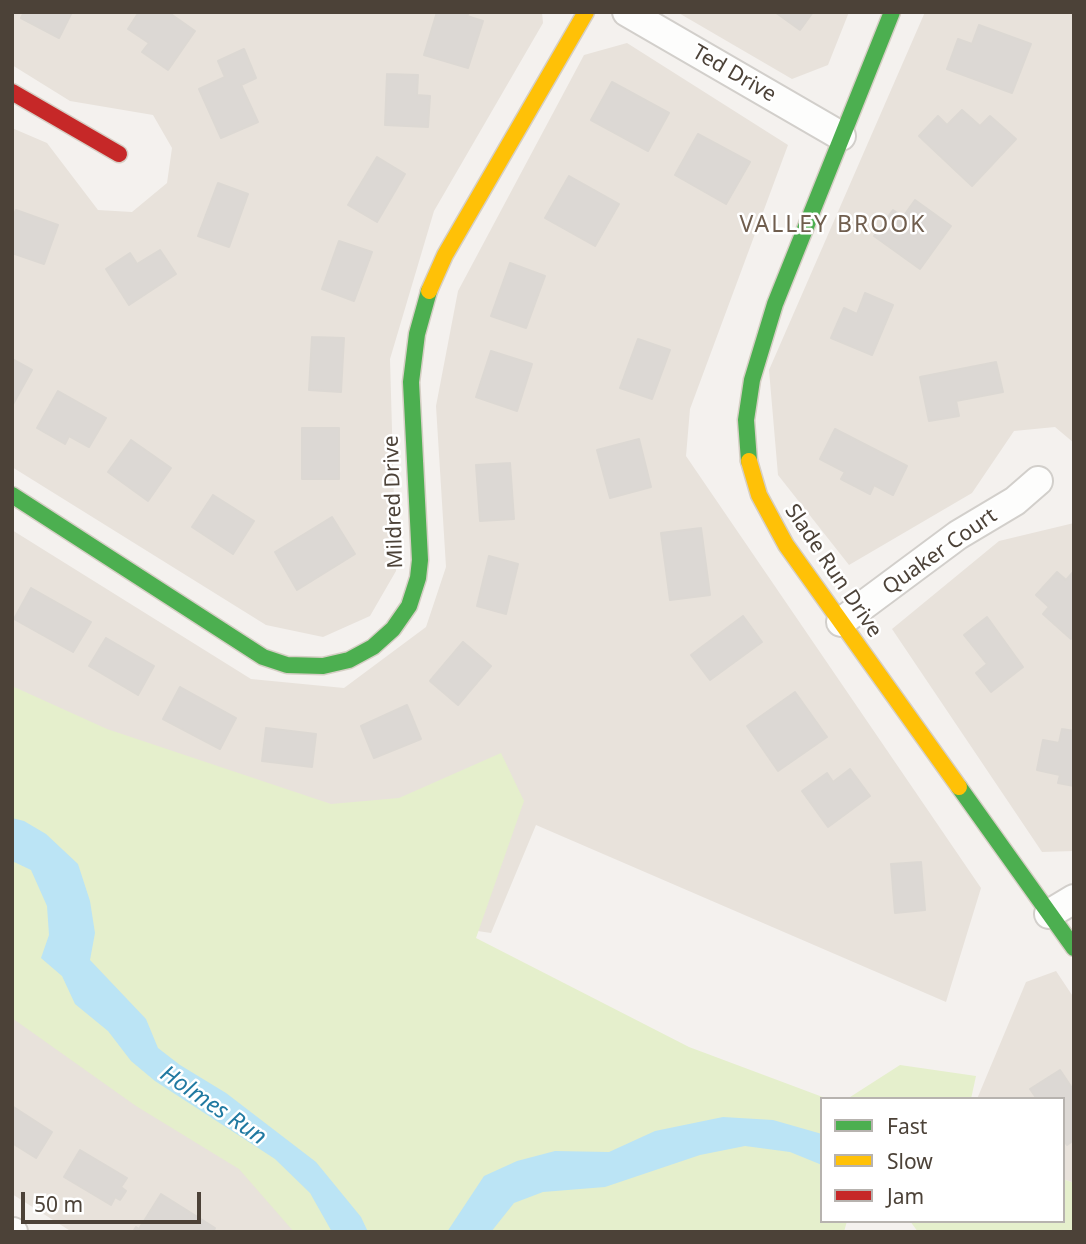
<!DOCTYPE html>
<html>
<head>
<meta charset="utf-8">
<style>
  body { margin:0 }
  #map { position:relative; width:1086px; height:1244px; overflow:hidden; background:#f4f1ee; font-family:"Noto Sans",sans-serif }
  canvas { display:block }
  .frame { position:absolute; inset:0; border:14px solid #4c4238; pointer-events:none }
  .legend { position:absolute; left:820px; top:1097px; width:245px; height:126px; box-sizing:border-box; background:#fff; border:2px solid #b7b3af; margin:0; padding:9px 12px; list-style:none; font-size:21px; color:#4c4238 }
  .legend li { display:flex; align-items:center; gap:14px; height:35px }
  .legend b { width:35px; border:2px solid #b7b3af }
  .scale { position:absolute; left:21px; top:1192px; width:180px; height:32px; box-sizing:border-box; border:4px solid #4c4238; border-top:0; padding-left:9px; font-size:21px; line-height:24px; white-space:nowrap; color:#4c4238; -webkit-text-stroke:5px #fff; paint-order:stroke }
</style>
</head>
<body>
<div id="map">
<canvas width="1086" height="1244"></canvas>
<div class="frame"></div>
<ul class="legend">
<li><b style="height:9px;background:#4caf50"></b>Fast</li>
<li><b style="height:9px;background:#ffc107"></b>Slow</li>
<li><b style="height:9px;background:#c62828"></b>Jam</li>
</ul>
<div class="scale">50 m</div>
</div>
<script>
const g = document.querySelector('canvas').getContext('2d');
g.lineJoin = 'round';
function paint(path, color) {
  g.fillStyle = color;
  g.fill(path, 'evenodd');
}
function toPath(rows) {
  const path = new Path2D();
  for (const r of rows) {
    path.moveTo(r[0], r[1]);
    for (let i = 2; i < r.length; i += 2) path.lineTo(r[i], r[i + 1]);
  }
  return path;
}
function stroke(path, color, width, dash) {
  g.strokeStyle = color;
  g.lineWidth = width;
  g.lineCap = dash ? 'butt' : 'round';
  g.setLineDash(dash || []);
  g.stroke(path);
}
function drawText(font, color, halo, rows, align = 'center') {
  g.font = font + ' "Noto Sans",sans-serif';
  g.lineWidth = 5;
  g.setLineDash([]);
  g.textBaseline = 'middle';
  g.strokeStyle = halo;
  g.fillStyle = color;
  for (const [text, x, y, turn = 0] of rows) {
    g.save();
    g.translate(x, y);
    g.rotate((+turn || 0) * Math.PI / 180);
    g.textAlign = isNaN(turn) ? turn : align;
    if (halo) g.strokeText(text, 0, 0);
    g.fillText(text, 0, 0);
    g.restore();
  }
}
const residential = toPath([
  [12,12,542,12,543,23,434,211,390,359,396,571,370,616,323,637,266,625,12,467,12,128,47,143,98,210,132,212,167,183,172,148,153,115,70,101,12,65],
  [677,12,849,12,828,65,792,79],
  [925,12,1074,12,1074,443,1055,427,1014,431,972,493,849,565,778,475,769,370],
  [627,43,788,145,690,409,686,456,981,888,946,1002,536,825,491,933,276,901,12,731,12,530,251,679,344,688,426,627,446,567,436,406,458,291,584,55],
  [1074,523,1074,851,1042,852,892,629,999,541],
  [12,962,370,1232,72,1232,12,1194],
  [1056,971,1074,998,1074,1183,1063,1179,1063,1099,977,1099,1026,982]
]);
const green = toPath([
  [12,686,107,729,331,804,399,798,501,753,524,801,476,938,689,1047,828,1099,822,1099,822,1221,847,1221,844,1232,294,1232,239,1169,136,1106,12,1018],
  [900,1065,976,1076,971,1099,847,1099],
  [1063,1179,1074,1183,1074,1232,918,1232,910,1221,1063,1221]
]);
const water = toPath([
  [12,818,24,821,46,834,78,864,90,901,95,933,90,960,146,1019,158,1048,180,1065,226,1093,316,1162,361,1217,368,1232,332,1232,310,1193,275,1159,155,1081,131,1061,108,1031,75,1004,62,976,41,958,49,935,47,906,31,870,12,861],
  [723,1117,773,1120,822,1134,822,1165,790,1152,745,1146,700,1155,605,1187,543,1192,514,1203,491,1232,447,1232,484,1176,517,1161,555,1151,609,1152,655,1131]
]);
const building = toPath([
  [24,12,72,12,59,38,21,18,24,12],
  [139,12,168,12,195,31,168,70,142,52,149,43,128,29,139,12],
  [437,12,469,12,467,16,483,21,468,68,424,55,437,12],
  [775,12,813,12,800,30,775,12],
  [979,25,1031,44,1012,93,947,69,958,39,972,44,979,25],
  [244,49,256,78,241,85,258,122,221,138,199,89,225,77,218,61,244,49],
  [387,74,418,75,417,95,430,96,428,127,385,125,387,74],
  [612,82,669,113,648,151,591,120,612,82],
  [962,110,980,126,990,116,1016,139,972,186,919,136,938,116,947,125,962,110],
  [698,134,750,162,726,204,675,175,698,134],
  [377,157,405,174,377,222,348,205,377,157],
  [569,176,619,204,595,246,545,218,569,176],
  [218,183,248,194,229,247,198,236,218,183],
  [915,200,951,226,920,269,874,236,893,210,903,217,915,200],
  [16,210,58,225,44,264,12,253,12,219,16,210],
  [339,241,372,252,354,301,322,289,339,241],
  [160,250,176,274,129,305,106,269,130,253,137,264,160,250],
  [510,263,545,276,526,328,491,316,510,263],
  [865,293,893,305,872,355,831,338,844,308,857,314,865,293],
  [312,337,344,338,341,392,309,390,312,337],
  [638,339,670,350,652,399,620,388,638,339],
  [491,351,532,364,517,411,476,397,491,351],
  [12,359,32,370,12,406,12,359],
  [996,362,1003,392,956,401,959,416,929,421,920,377,996,362],
  [58,391,106,418,89,447,69,436,65,444,37,428,58,391],
  [302,428,339,428,339,479,302,479,302,428],
  [835,429,907,466,893,495,874,485,870,494,841,479,845,472,820,459,835,429],
  [639,439,651,487,610,498,597,450,639,439],
  [131,440,171,468,148,501,108,472,131,440],
  [510,463,514,519,480,521,476,465,510,463],
  [213,495,254,521,233,554,192,527,213,495],
  [332,517,355,554,297,590,275,552,332,517],
  [701,528,710,595,670,600,661,533,701,528],
  [489,556,518,564,506,614,477,606,489,556],
  [1074,571,1074,635,1071,639,1043,614,1049,607,1036,595,1057,572,1066,580,1074,571],
  [31,588,91,622,73,652,14,619,31,588],
  [743,616,762,642,710,680,691,655,743,616],
  [987,617,1023,667,991,692,976,673,987,664,964,635,987,617],
  [106,638,154,666,138,695,89,666,106,638],
  [463,642,491,666,458,705,430,681,463,642],
  [180,687,236,718,220,749,163,719,180,687],
  [795,692,827,737,778,771,747,726,795,692],
  [407,705,421,739,374,758,361,726,407,705],
  [266,728,316,734,312,767,262,761,266,728],
  [1062,729,1074,731,1074,786,1058,783,1060,775,1037,770,1043,740,1059,743,1062,729],
  [850,769,870,796,828,827,802,791,827,773,833,782,850,769],
  [921,862,925,910,895,913,891,864,921,862],
  [1060,1070,1074,1091,1074,1140,1067,1145,1063,1140,1063,1099,1037,1099,1030,1089,1060,1070],
  [12,1106,52,1132,36,1158,12,1143,12,1106],
  [80,1150,127,1178,121,1187,126,1191,120,1200,115,1197,111,1205,64,1177,80,1150],
  [161,1194,215,1228,213,1232,133,1232,136,1227,139,1229,161,1194]
]);
const street = toPath([
  [627,12,841,136],
  [841,622,958,535,1015,501,1038,481],
  [1049,914,1074,899],
  [12,1232,13,1232]
]);
const fast = toPath([
  [749,461,746,420,752,380,775,304,892,12],
  [12,495,263,657,287,665,323,666,349,660,373,647,393,629,409,606,418,578,420,560,411,382,417,334,429,291],
  [959,787,1074,948]
]);
const slow = toPath([
  [429,291,445,255,586,12],
  [749,461,759,495,786,545,959,787]
]);
const jam = toPath([
  [12,92,119,154]
]);
const streetNames = [
  ["Ted Drive",734,74,30],
  ["Mildred Drive",394,502,-92],
  ["Quaker Court",940,552,-35],
  ["Slade Run Drive",833,571,56]
];
const neighbourhoodNames = [
  ["VALLEY BROOK",833,225]
];
const waterNames = [
  ["Holmes Run",213,1106,34]
];
paint(residential, '#e8e2db');
paint(green, '#e5efcc');
paint(water, '#bbe4f5');
paint(building, '#dcd8d4');
stroke(building, '#dcd8d3', 2);
stroke(street, '#d2cfcb', 32);
stroke(fast, '#d6cfc5', 19);
stroke(slow, '#d6cfc5', 19);
stroke(jam, '#d6cfc5', 19);
stroke(street, '#fdfdfc', 28);
stroke(fast, '#4caf50', 16);
stroke(slow, '#ffc107', 16);
stroke(jam, '#c62828', 16);
drawText('21px', '#4c4238', '#fff', streetNames);
g.letterSpacing = '2px';
drawText('23px', '#705e4e', '#fff', neighbourhoodNames);
g.letterSpacing = '0px';
drawText('italic 23px', '#2079a1', '#fff', waterNames);
</script>
</body>
</html>
